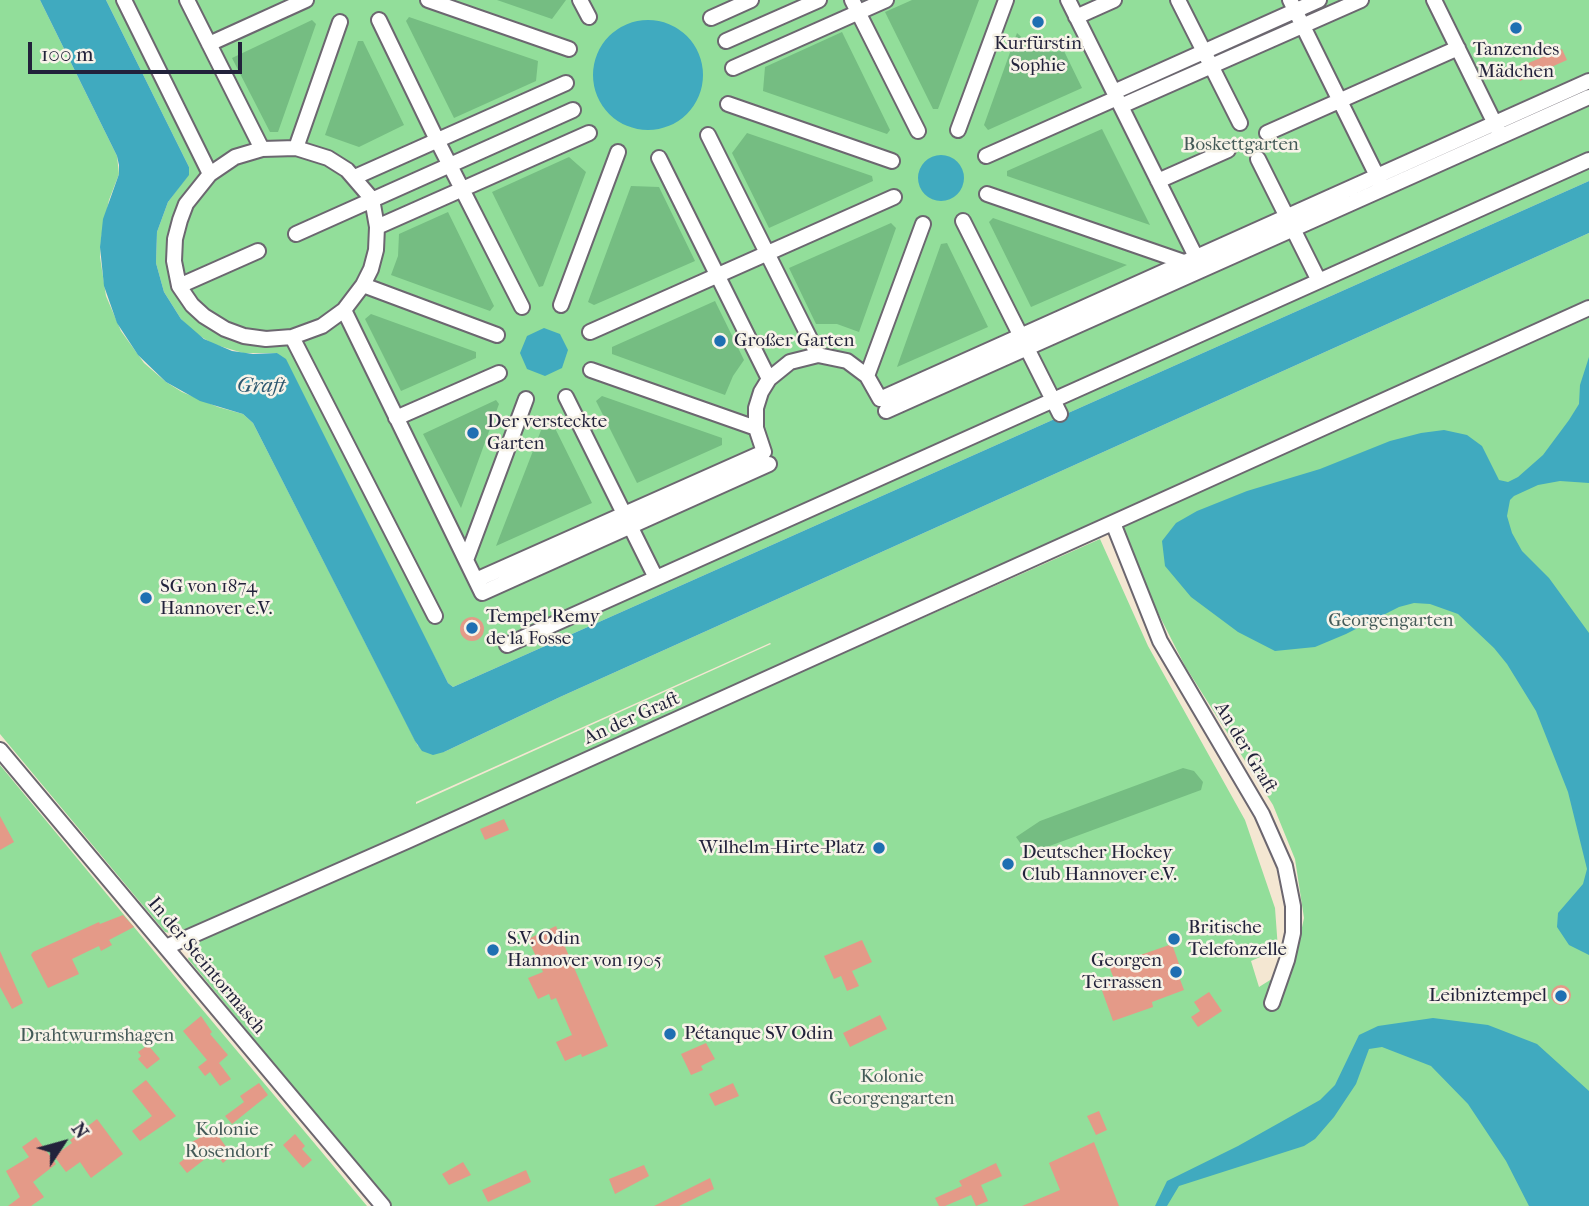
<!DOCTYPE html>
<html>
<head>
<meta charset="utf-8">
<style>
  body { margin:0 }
  #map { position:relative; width:1589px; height:1206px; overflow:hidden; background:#f4e7d2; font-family:"IM FELL French Canon",serif }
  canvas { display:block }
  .north { position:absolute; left:28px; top:1108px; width:70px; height:70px; -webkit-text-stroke:5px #f7f3e8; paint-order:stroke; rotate:54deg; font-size:19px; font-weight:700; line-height:28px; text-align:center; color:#22223b }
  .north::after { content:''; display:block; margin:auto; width:24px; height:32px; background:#22223b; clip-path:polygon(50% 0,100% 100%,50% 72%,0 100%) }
  .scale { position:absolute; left:28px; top:42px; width:214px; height:32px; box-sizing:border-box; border:4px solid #22223b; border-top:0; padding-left:9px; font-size:21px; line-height:24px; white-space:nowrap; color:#22223b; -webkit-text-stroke:5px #f7f3e8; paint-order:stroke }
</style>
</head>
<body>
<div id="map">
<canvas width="1589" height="1206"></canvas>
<div class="north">N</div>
<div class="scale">100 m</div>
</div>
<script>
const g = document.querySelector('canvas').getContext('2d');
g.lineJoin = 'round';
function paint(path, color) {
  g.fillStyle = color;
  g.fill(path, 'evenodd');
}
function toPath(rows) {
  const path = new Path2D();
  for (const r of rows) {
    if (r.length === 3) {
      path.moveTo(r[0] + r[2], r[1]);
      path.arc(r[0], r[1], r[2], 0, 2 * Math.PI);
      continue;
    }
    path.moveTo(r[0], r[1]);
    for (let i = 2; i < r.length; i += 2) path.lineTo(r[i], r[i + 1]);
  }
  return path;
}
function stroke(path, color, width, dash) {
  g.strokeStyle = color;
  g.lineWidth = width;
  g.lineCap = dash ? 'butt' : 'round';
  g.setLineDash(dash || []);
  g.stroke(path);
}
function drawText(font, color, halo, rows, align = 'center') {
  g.font = font + ' "IM FELL French Canon",serif';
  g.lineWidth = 5;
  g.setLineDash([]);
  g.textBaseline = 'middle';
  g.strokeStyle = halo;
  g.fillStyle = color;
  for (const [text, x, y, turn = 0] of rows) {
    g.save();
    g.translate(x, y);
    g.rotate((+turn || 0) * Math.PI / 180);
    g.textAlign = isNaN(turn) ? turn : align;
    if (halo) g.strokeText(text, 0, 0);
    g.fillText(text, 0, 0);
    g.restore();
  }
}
const green = toPath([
  [0,0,40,0,117,156,119,174,109,200,101,238,100,257,106,296,121,331,144,363,166,382,182,392,218,407,243,414,253,423,418,746,444,752,560,697,1589,233,1589,305,409,836,410,831,175,934,165,932,0,734],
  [770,643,771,644,416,804,416,802],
  [106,0,1589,0,1589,181,453,687,448,683,277,353,243,353,213,344,195,333,181,319,164,292,156,263,157,232,168,202,188,175,189,167],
  [1589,313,1589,1206,392,1206,188,959,196,942,1100,539,1148,646,1245,820,1275,908,1278,949,1251,961,1259,987,1294,965,1304,918,1295,859,1273,805,1185,666,1155,607,1120,525],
  [0,765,196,1002,367,1206,0,1206]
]);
const forest = toPath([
  [497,0,566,0,552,19],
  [912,0,979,0,938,109,933,109,885,12],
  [409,17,538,61,536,81,454,118,406,21],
  [312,20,316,24,278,132,270,132,232,58],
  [842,32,890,130,887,134,763,91,765,67],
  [1017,33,1029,44,1051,52,1064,51,1082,88,988,130,984,125],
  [358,41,363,41,404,125,359,147,325,135],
  [1102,129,1150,225,1007,176,1007,171],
  [747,133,872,176,873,181,769,228,732,153],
  [569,157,586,172,543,286,539,287,492,192],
  [631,186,659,187,695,261,594,305,588,302],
  [448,212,494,306,490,311,391,275,398,256,399,234],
  [993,218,1127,265,1031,307,989,222],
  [891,223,896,228,859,332,837,324,816,324,789,268],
  [947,243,988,327,897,367,941,244],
  [715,301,744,360,733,376,725,395,612,354,612,347],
  [371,314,476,352,476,358,401,391,365,319],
  [602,396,722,438,722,445,637,483,596,401],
  [496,400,499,404,461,508,423,434],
  [545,420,551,420,592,503,496,546],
  [1183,768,1194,771,1203,782,1201,790,1028,854,1016,837,1040,821]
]);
const water = toPath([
  [40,0,106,0,189,167,189,175,168,202,157,232,156,263,164,292,181,319,204,339,232,351,253,354,277,353,286,359,448,683,453,687,1589,181,1589,233,560,697,444,752,433,755,422,751,415,741,253,423,243,414,200,401,166,382,138,355,117,323,104,286,100,247,103,219,119,174,119,165,117,156],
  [648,75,55],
  [941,178,23],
  [544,328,560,334,568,350,562,368,545,376,527,369,520,353,527,336],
  [1589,357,1589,483,1560,481,1538,485,1514,496,1510,500,1507,516,1512,533,1522,551,1549,578,1589,633,1589,955,1569,945,1557,927,1558,913,1583,884,1587,869,1568,792,1536,711,1507,664,1494,648,1458,614,1430,604,1414,603,1399,607,1346,634,1315,647,1275,651,1238,632,1191,597,1165,566,1162,541,1176,523,1197,511,1247,491,1320,469,1390,441,1421,433,1444,430,1467,435,1482,446,1499,480,1508,482,1518,477,1543,455,1569,420,1579,404,1580,385],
  [1433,1018,1488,1025,1537,1044,1589,1091,1589,1206,1529,1206,1506,1161,1468,1104,1431,1066,1382,1047,1369,1049,1356,1084,1334,1117,1315,1139,1304,1146,1179,1186,1167,1206,1155,1206,1167,1181,1238,1146,1320,1100,1335,1085,1359,1035,1378,1026]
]);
const building = toPath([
  [1562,49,1567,60,1520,81,1514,69],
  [472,629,12],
  [0,816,14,842,0,850],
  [504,819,509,830,485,840,480,829],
  [123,915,134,927,109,940,112,945,101,951,99,946,72,959,79,974,48,988,31,955,33,952,99,922,100,924],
  [556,926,608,1046,582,1057,581,1054,565,1061,556,1042,572,1035,556,998,551,1000,549,994,538,999,528,978,543,972,528,939],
  [862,940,872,962,852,971,859,986,847,991,841,976,834,979,824,956],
  [1172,944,1179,964,1175,966,1184,990,1152,1002,1153,1007,1113,1021,1100,985,1114,979,1109,966],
  [0,951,23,1003,12,1009,0,987],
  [1561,995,10],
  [1209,992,1222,1011,1198,1027,1191,1017,1200,1011,1194,1002],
  [880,1015,887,1029,850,1047,843,1033],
  [201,1016,212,1032,210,1034,228,1055,219,1063,231,1079,220,1086,210,1072,205,1076,198,1067,207,1060,183,1031],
  [706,1043,715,1059,701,1066,703,1070,691,1075,681,1054],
  [148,1045,160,1059,147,1069,138,1059,141,1056,138,1052],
  [146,1080,176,1116,140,1141,132,1131,152,1116,132,1091],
  [259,1083,268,1095,232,1124,225,1116,244,1102,240,1096],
  [733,1083,739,1096,715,1106,709,1094],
  [1099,1111,1107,1130,1096,1135,1087,1116],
  [97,1119,123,1154,91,1178,80,1162,66,1172,54,1156,72,1143,70,1140],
  [214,1130,232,1155,223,1163,214,1152,187,1173,179,1163,198,1149,192,1142],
  [295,1134,305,1146,302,1149,312,1160,303,1168,283,1145],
  [36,1137,56,1164,33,1182,44,1197,31,1206,8,1206,20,1197,6,1171,29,1157,22,1147],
  [1094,1142,1119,1206,1022,1206,1060,1190,1049,1163],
  [463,1162,471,1175,449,1185,442,1174],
  [996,1163,1002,1176,981,1185,988,1201,976,1206,971,1195,945,1206,939,1206,935,1198,962,1186,959,1181],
  [644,1165,649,1176,615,1194,609,1179],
  [526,1170,531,1182,488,1202,482,1190],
  [710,1178,714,1189,679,1206,654,1206]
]);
const street = toPath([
  [124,0,210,174],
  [187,0,262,149],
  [428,0,569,49],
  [580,0,589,17],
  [852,0,918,131],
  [1068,0,1200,265],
  [1178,0,1240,123],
  [1290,0,1381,184],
  [1434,0,1499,132],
  [1076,17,1114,0],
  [711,18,751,0],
  [379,20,437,140,522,307],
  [726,41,819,0],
  [209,44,306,0],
  [733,68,886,0],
  [1114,92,1319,0],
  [728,104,892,161],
  [1121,106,1361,0],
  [958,130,1006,0],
  [1267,133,1458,48],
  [708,135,818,355],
  [296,148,328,158,347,170,372,199,377,227,376,250,371,269,363,285,344,310,322,326,292,337,266,339,244,336,225,329,204,316,192,305,179,286,174,261,175,239,180,220,186,204,210,174,235,157,262,149,296,148],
  [296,148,340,22],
  [986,156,1117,98],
  [659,158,769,379],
  [1258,159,1319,281],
  [355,177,566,83],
  [1158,181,1228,150],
  [987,194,1184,262],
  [963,221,1060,414],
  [377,227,589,133],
  [296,234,573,110],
  [363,285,497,335],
  [179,286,258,251],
  [561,305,618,152],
  [344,310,482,593,769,464],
  [590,332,894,197],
  [292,337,435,616],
  [591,370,756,428],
  [867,376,923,224],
  [566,397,656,578],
  [886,411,1589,97],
  [396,418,499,373],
  [1113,523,1160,641,1262,814,1285,866,1293,906,1293,933,1287,960,1272,1003],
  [466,560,526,399],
  [476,580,764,452,756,428,756,408,761,392,769,379,790,362,818,355,847,361,867,376,880,399,1589,81],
  [507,645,1589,160],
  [0,750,383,1206],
  [166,947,407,841,1589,308]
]);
const markers = [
  [1038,22,7,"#1f6fb2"],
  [1516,28,7,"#1f6fb2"],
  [720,341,7,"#1f6fb2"],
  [473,433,7,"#1f6fb2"],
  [146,598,7,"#1f6fb2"],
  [472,628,7,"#1f6fb2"],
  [879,848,7,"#1f6fb2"],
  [1008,864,7,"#1f6fb2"],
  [1174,939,7,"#1f6fb2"],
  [493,950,7,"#1f6fb2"],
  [1176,972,7,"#1f6fb2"],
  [1561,996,7,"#1f6fb2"],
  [670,1034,7,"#1f6fb2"]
];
const poiNames = [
  ["Kurfürstin",1038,44,"center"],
  ["Sophie",1038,66,"center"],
  ["Tanzendes",1516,50,"center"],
  ["Mädchen",1516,72,"center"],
  ["Großer Garten",734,341],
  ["Der versteckte",487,422],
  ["Garten",487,444],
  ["SG von 1874",160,587],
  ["Hannover e.V.",160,609],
  ["Tempel Remy",486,617],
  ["de la Fosse",486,639],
  ["Wilhelm-Hirte-Platz",865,848,"right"],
  ["Deutscher Hockey",1022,853],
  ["Club Hannover e.V.",1022,875],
  ["Britische",1188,928],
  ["Telefonzelle",1188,950],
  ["S.V. Odin",507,939],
  ["Hannover von 1905",507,961],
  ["Georgen",1162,961,"right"],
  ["Terrassen",1162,983,"right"],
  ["Leibniztempel",1547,996,"right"],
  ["Pétanque SV Odin",684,1034]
];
const parkNames = [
  ["Boskettgarten",1241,145],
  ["Georgengarten",1391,621],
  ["Drahtwurmshagen",97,1036],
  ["Kolonie",892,1077],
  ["Georgengarten",892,1099],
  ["Kolonie",227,1130],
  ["Rosendorf",227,1152]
];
const streetNames = [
  ["An der Graft",632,719,-24],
  ["An der Graft",1245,748,59],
  ["In der Steintormasch",206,966,50]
];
const waterNames = [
  ["Graft",261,387]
];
paint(green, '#92de9a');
paint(forest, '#75bd82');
paint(water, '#40aabf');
paint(building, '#e49a88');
stroke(street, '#6c6770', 18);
stroke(street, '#fff', 14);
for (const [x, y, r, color] of markers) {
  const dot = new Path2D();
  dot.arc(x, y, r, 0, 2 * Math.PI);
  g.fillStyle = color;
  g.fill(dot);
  stroke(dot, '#f7f3e8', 2.5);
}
drawText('19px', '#22223b', '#f7f3e8', poiNames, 'left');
drawText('19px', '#445a58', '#f7f3e8', parkNames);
drawText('19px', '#22223b', '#f7f3e8', streetNames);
drawText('italic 21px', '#2e5870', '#f7f3e8', waterNames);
</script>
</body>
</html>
